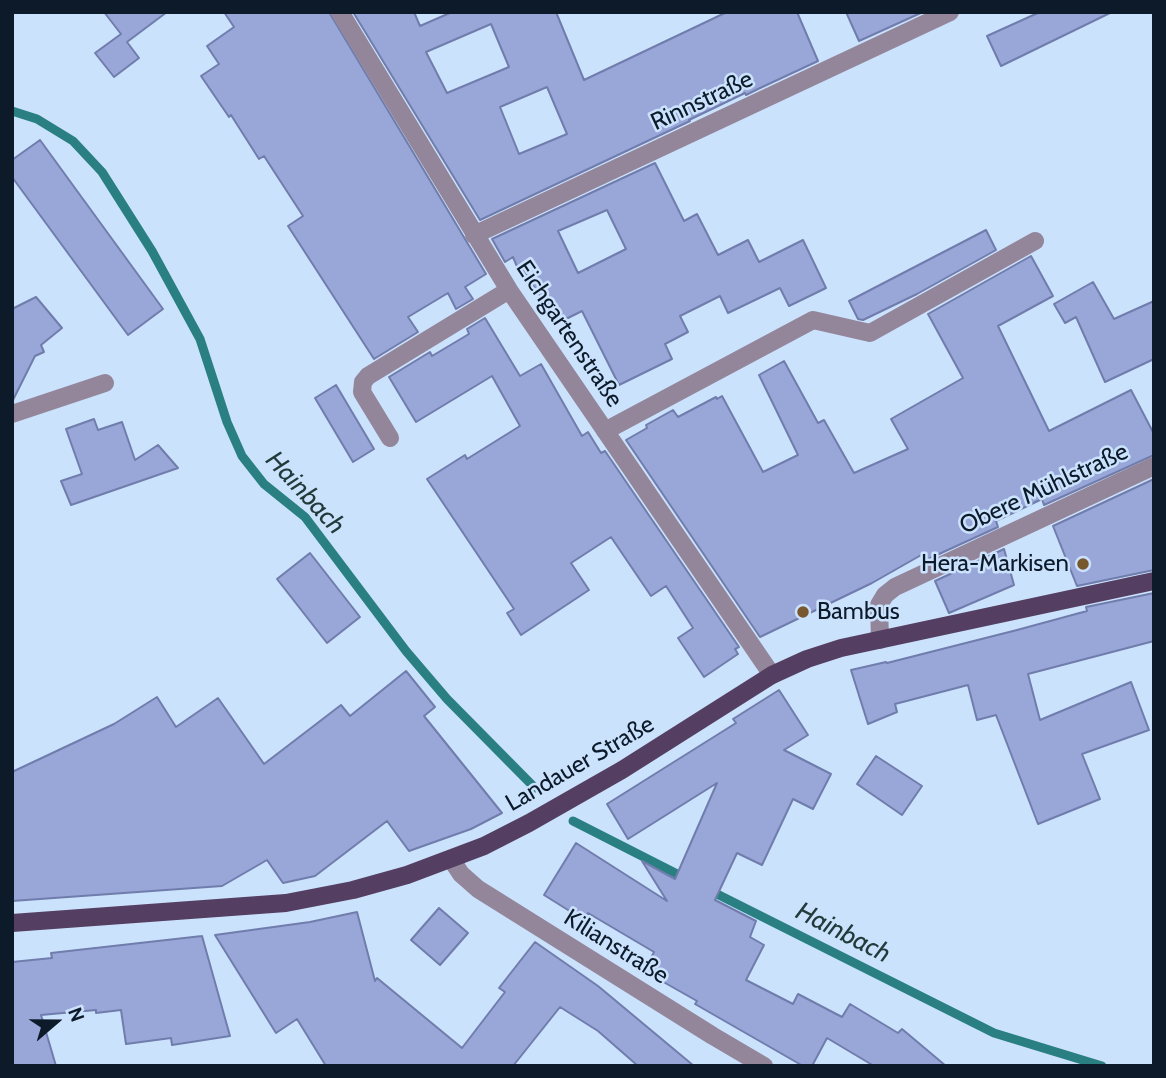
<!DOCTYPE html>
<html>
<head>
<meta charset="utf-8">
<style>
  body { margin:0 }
  #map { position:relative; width:1166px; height:1078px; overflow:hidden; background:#cbe2fd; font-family:Cabin,sans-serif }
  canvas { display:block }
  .frame { position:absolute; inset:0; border:14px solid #0c1a2a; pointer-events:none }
  .north { position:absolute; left:21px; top:987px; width:70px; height:70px; -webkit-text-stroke:5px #cbe2fd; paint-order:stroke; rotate:70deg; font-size:19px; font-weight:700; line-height:28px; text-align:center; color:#0c1a2a }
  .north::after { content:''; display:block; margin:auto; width:24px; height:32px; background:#0c1a2a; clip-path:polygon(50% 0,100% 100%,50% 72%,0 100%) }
</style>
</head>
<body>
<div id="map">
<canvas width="1166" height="1078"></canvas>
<div class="frame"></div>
<div class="north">N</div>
</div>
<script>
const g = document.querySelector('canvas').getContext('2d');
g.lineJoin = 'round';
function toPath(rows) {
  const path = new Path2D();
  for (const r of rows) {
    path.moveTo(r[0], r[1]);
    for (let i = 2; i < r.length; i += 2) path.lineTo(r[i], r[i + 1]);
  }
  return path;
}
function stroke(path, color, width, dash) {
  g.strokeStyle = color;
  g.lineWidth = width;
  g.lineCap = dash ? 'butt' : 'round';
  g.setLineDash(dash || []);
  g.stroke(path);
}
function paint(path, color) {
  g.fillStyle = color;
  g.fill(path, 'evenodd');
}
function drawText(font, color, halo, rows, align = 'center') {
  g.font = font + ' Cabin,sans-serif';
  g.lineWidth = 5;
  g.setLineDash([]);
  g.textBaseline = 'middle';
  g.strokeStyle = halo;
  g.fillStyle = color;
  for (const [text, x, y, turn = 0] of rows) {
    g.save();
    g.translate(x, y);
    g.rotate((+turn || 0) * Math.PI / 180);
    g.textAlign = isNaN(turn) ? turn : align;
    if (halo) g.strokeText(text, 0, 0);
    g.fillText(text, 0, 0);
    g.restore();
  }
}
const stream = toPath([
  [12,111,37,119,73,141,102,172,152,251,200,339,227,422,242,456,264,484,305,517,406,651,447,699,535,788],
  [573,821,687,879],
  [709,890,994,1033,1102,1066]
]);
const building = toPath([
  [104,12,167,12,127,42,139,58,114,77,95,53,121,34,104,12],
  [224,12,329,12,486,274,465,287,473,299,456,309,448,293,408,317,418,332,374,359,288,226,303,216,264,156,259,159,231,115,229,117,201,76,219,64,207,46,234,27,224,12],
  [353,12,414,12,420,26,452,12,556,12,584,80,727,12,797,12,818,61,758,89,746,95,745,93,689,120,690,121,480,220,353,12],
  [491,24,509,67,447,93,426,52,491,24],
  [547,87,567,134,519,154,500,107,547,87],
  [846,12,923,12,859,41,846,12],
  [1040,12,1112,12,1001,66,987,36,1040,12],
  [40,140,163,309,128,335,12,177,12,160,40,140],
  [655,163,684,221,697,214,718,255,748,240,759,262,803,240,826,288,789,306,780,288,728,313,720,296,680,316,688,332,665,344,672,359,619,385,582,311,558,323,521,267,518,269,513,257,505,262,492,239,655,163],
  [607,210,626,249,578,273,558,231,607,210],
  [986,230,996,250,917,294,863,320,858,319,849,301,986,230],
  [1031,256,1053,296,998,326,1049,431,1131,390,1154,434,1154,455,1044,505,1042,499,996,521,998,527,926,560,923,554,872,583,760,637,626,440,647,428,646,425,673,410,678,417,716,397,717,399,722,396,763,472,798,455,759,375,784,361,818,423,824,420,854,473,908,449,891,419,963,378,928,314,1031,256],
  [1093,282,1114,319,1154,301,1154,359,1105,382,1076,317,1065,323,1054,304,1093,282],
  [36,297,62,328,41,345,44,352,35,356,12,402,12,309,36,297],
  [485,318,520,376,541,364,582,436,588,432,601,453,605,451,739,647,735,649,738,654,704,677,678,638,693,628,666,586,651,596,611,537,571,563,589,590,521,635,507,613,514,609,427,479,465,455,467,459,520,426,492,376,416,422,389,377,430,352,432,356,469,334,467,329,485,318],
  [336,385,374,449,353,462,315,398,336,385],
  [94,419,98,430,122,422,135,460,158,445,178,468,71,505,61,481,82,474,66,429,94,419],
  [1154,479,1154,570,1077,586,1053,526,1154,479],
  [1004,549,1014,585,949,613,935,581,1004,549],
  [310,553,360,617,327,643,277,579,310,553],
  [1154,593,1154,641,1028,674,1040,720,1131,682,1149,730,1082,754,1100,799,1038,824,996,715,977,720,968,685,895,704,897,712,868,724,851,670,886,662,887,663,1017,630,1087,611,1086,607,1154,593],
  [406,671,435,707,424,716,502,813,471,829,409,851,387,821,315,876,283,883,267,860,222,886,12,901,12,772,114,724,157,697,176,727,218,698,264,764,341,705,350,716,406,671],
  [779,690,808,735,784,750,831,774,813,809,793,799,762,865,737,853,715,900,756,921,750,937,764,945,746,980,793,1004,798,994,842,1017,850,1004,898,1033,902,1029,946,1066,874,1066,827,1038,812,1066,803,1066,695,1004,697,1001,644,971,654,952,588,913,584,920,544,895,576,843,667,901,642,861,675,879,717,783,628,839,607,804,736,723,733,719,779,690],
  [876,756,922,786,902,815,857,784,876,756],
  [439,908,468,933,440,965,411,940,439,908],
  [357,912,375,981,377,978,462,1048,505,992,499,988,535,942,598,986,694,1066,638,1066,598,1031,560,1007,513,1066,326,1066,297,1019,276,1033,215,935,310,922,357,912],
  [202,936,230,1036,172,1045,171,1038,126,1044,121,1010,96,1013,96,1010,41,1015,56,1066,12,1066,12,962,52,958,51,953,202,936]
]);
const minor = toPath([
  [340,12,509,290,772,675],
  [474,235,950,12],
  [12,414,105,383],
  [605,431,813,320,870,333,1035,241],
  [390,438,362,392,363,382,368,376,509,290],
  [880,640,879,605,885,595,895,587,1154,466],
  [451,859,461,874,478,889,713,1036,764,1066]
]);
const major = toPath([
  [12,923,286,903,353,890,407,875,484,846,529,823,622,770,772,675,807,659,841,648,1154,581]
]);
const markers = [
  [1083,564,7,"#77572d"],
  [803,612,7,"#77572d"]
];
const streetNames = [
  ["Rinnstraße",702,101,-25],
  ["Eichgartenstraße",569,334,56],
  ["Obere Mühlstraße",1044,489,-25],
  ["Landauer Straße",580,764,-30],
  ["Kilianstraße",616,947,32]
];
const poiNames = [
  ["Hera-Markisen",1069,564],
  ["Bambus",817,612,"left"]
];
const waterNames = [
  ["Hainbach",305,493,47],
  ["Hainbach",843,933,27]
];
stroke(stream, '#2a7f82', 9);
paint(building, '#98a6d8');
stroke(building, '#707dac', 2);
stroke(minor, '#93869b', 18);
stroke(major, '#543e61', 18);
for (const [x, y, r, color] of markers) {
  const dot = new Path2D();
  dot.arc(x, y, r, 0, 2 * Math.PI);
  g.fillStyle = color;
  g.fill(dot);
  stroke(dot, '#cbe2fd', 2.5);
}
drawText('24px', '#0c1a2a', '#cbe2fd', streetNames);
drawText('24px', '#0c1a2a', '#cbe2fd', poiNames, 'right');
drawText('italic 26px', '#223b3a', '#cbe2fd', waterNames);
</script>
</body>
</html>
